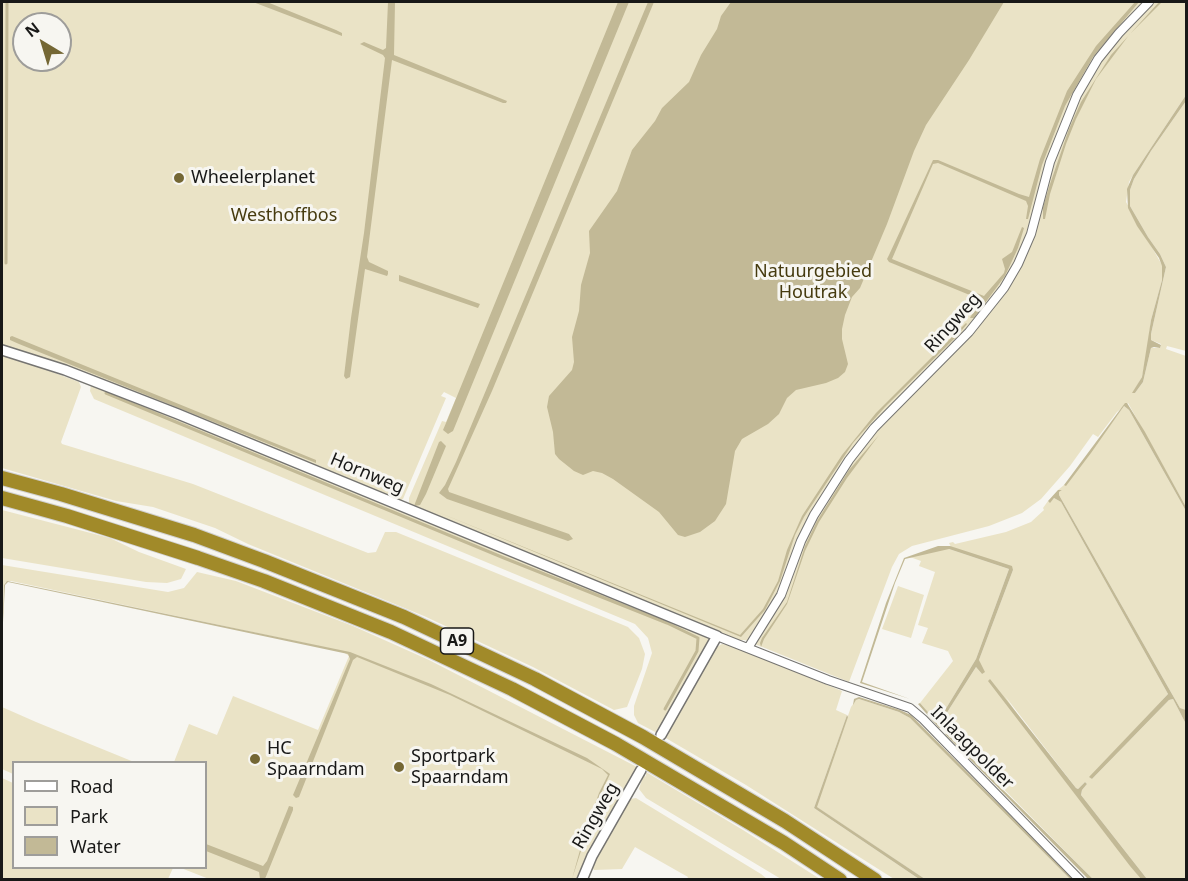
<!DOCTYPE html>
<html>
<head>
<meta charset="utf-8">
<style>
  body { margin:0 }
  #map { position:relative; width:1188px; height:881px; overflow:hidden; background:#f7f6f1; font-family:"Noto Sans",sans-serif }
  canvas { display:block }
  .frame { position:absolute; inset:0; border:3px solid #181817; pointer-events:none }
  .legend { position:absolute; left:12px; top:761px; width:195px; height:108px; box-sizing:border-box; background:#f7f6f1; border:2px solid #9e9d9a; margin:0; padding:8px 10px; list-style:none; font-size:18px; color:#181817 }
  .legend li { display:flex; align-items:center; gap:12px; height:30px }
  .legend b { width:30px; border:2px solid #9e9d9a }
  .north { position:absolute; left:12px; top:12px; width:60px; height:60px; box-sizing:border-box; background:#f7f6f1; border:2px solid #9e9d9a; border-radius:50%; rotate:322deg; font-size:16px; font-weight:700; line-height:24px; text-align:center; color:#181817 }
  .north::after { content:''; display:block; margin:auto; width:21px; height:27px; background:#746734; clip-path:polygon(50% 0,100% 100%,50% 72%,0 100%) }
</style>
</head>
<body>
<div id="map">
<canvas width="1188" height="881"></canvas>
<div class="frame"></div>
<ul class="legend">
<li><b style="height:8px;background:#fff"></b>Road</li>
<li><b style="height:16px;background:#eae3c6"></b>Park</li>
<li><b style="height:16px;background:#c2b996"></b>Water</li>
</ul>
<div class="north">N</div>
</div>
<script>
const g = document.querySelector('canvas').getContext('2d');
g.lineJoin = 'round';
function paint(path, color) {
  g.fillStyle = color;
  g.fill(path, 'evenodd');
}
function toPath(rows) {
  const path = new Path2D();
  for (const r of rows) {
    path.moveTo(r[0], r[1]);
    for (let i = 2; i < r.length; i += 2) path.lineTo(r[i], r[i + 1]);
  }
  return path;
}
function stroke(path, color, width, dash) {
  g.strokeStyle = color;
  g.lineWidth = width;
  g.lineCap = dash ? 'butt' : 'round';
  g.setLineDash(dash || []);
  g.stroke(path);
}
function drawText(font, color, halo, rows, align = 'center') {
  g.font = font + ' "Noto Sans",sans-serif';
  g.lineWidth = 6;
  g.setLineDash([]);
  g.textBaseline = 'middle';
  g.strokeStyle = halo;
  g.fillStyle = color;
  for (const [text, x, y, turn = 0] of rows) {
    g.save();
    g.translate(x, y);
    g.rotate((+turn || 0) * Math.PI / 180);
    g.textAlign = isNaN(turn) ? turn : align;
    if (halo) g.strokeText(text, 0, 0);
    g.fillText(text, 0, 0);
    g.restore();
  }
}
const green = toPath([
  [2,2,1186,2,1186,95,1133,175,1129,182,1126,202,1162,265,1162,280,1151,320,1147,353,1142,377,1133,393,1135,393,1143,382,1151,348,1160,348,1161,344,1151,340,1151,334,1166,267,1160,254,1148,237,1130,206,1130,190,1134,179,1151,151,1186,101,1186,351,1167,346,1166,349,1186,356,1186,507,1128,403,1117,412,1098,437,1093,434,1070,466,1041,499,1022,513,989,526,912,546,899,554,892,567,849,682,745,640,735,640,409,505,409,498,442,421,446,422,456,398,444,392,441,396,446,398,403,499,399,501,2,346],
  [24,24,60,24,60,60,24,60],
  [2,353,79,382,81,387,61,442,62,444,193,484,368,553,376,552,385,532,396,532,628,627,639,638,645,654,642,669,627,707,614,710,533,667,424,616,248,544,215,528,153,507,116,501,2,468],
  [91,385,701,632,707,636,709,642,659,734,638,723,634,715,634,706,652,653,648,638,635,624,94,399,90,391],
  [1124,406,1129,410,1186,511,1186,710,1185,710,1180,708,1168,687,1059,495,1059,492,1062,490,1058,490,1064,485,1066,485],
  [1054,498,1061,502,1168,694,1090,777,1092,779,1169,700,1173,699,1186,724,1186,879,1147,879,1081,795,1082,790,1087,784,1085,782,1078,789,1076,788,1005,696,1037,744,1141,879,1093,879,942,727,941,722,976,667,982,674,979,660,1013,570,951,547,949,543,953,542,955,544,1006,532,1031,522,1044,510,1043,508,1048,501,1050,502],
  [2,510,110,538,139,552,186,569,181,579,167,583,146,582,2,558],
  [942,549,949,549,1009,569,976,659,939,720,935,720,920,703,953,661,948,651,922,643,928,628,918,625,935,572,919,566,921,561,910,557],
  [2,565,168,592,184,588,197,572,236,581,353,626,429,660,639,768,578,879,271,880,260,875,260,879,209,879,181,868,206,868,206,762,174,762,189,724,217,735,233,696,318,730,349,656,342,651,11,581,6,582,4,585,2,623],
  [898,586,924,595,911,638,882,629],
  [722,644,733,646,842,691,836,710,847,715,814,808,919,879,894,879,746,785,664,737,715,648],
  [859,699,899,712,910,718,1070,879,925,879,818,808,816,807,851,707,856,700],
  [2,707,36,722,134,762,14,762,13,774,2,769],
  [646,772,743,830,820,879,781,879,646,798,639,789,644,773,646,777],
  [2,778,13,783,14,868,173,868,168,879,2,879],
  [636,798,761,874,767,879,687,879,688,877,635,847,622,869,594,870,591,865,630,799]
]);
const water = toPath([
  [253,2,267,2,336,30,342,33,342,36],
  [388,2,395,2,394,55,507,101,506,103,503,103,392,60,367,257,369,262,388,271,388,274,387,276,365,269,350,377,346,379,344,376,351,318,364,233,385,58,383,55,360,44,364,42,383,50,386,48],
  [618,2,629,2,453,431,448,434,443,430,446,423],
  [648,2,654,2,492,391,448,489,449,492,569,534,573,539,568,541,447,499,439,493,445,485,456,462],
  [731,2,1004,2,969,60,926,125,914,151,887,224,860,288,852,297,845,315,842,329,842,339,848,364,845,372,838,378,826,383,796,390,787,398,779,414,768,424,742,439,735,451,726,504,715,521,700,532,685,537,678,535,659,512,613,479,602,473,593,471,583,475,574,471,559,459,555,454,553,432,547,407,549,396,572,370,574,362,572,337,579,311,581,285,590,253,589,231,617,191,632,150,655,121,662,108,689,82,701,55,717,29,721,16],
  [1135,2,1139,2,1093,57,1065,106,1042,165,1028,219,1026,219,1028,206,1026,201,938,163,933,164,892,259,984,296,1004,273,1005,269,1002,259,1012,252,1022,227,1024,228,1018,248,1005,276,974,318,970,318,971,316,980,304,977,298,889,262,887,259,889,255,933,160,938,160,1019,194,1029,197,1040,159,1067,91,1096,46],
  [1159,2,1162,2,1129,35,1096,79,1076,119,1066,144,1050,194,1045,219,1043,219,1043,207,1050,184,1069,129,1081,102,1111,55],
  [1186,95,1186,101,1151,151,1134,179,1130,190,1130,206,1148,237,1160,254,1166,267,1151,334,1151,340,1161,345,1160,348,1154,347,1151,348,1143,382,1135,393,1132,393,1142,377,1151,320,1162,280,1162,266,1159,258,1137,226,1128,208,1127,189,1133,175],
  [399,275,480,304,478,308,399,281],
  [966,323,967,324,957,336,885,407,853,443,804,517,795,535,780,581,765,610,741,637,433,510,740,635,763,609,778,581,787,550,802,516,842,455,876,413],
  [12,336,316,460,316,463,19,344,10,340,10,337],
  [1125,403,1127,403,1145,432,1186,507,1186,511,1129,410,1124,406,1091,453,1066,486,1064,485],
  [879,435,847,478,819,522,805,551,787,604,764,639,761,647,760,643,762,638,787,602,805,546,817,521,849,470],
  [441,441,446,446,426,494,420,505,414,506,439,442],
  [1058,490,1062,490,1059,492,1059,495,1168,687,1180,708,1186,710,1185,715,1186,724,1173,699,1169,700,1092,779,1089,777,1168,694,1061,502,1054,498,1050,503,1048,501],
  [938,546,950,546,1012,566,1013,570,979,660,985,672,982,674,976,667,941,722,942,727,939,728,918,704,920,703,935,720,939,720,976,659,1009,569,949,549,905,559,895,583,862,682,910,699,860,683,886,603,904,558],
  [7,581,350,652,431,684,587,758,610,774,596,804,572,879,585,832,599,793,608,775,602,769,450,695,357,657,353,660,299,797,296,798,293,795,350,659,348,654,8,582,5,585,2,641,4,585],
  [990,679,1076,788,1078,789,1085,782,1087,784,1082,790,1081,795,1147,879,1141,879,1130,866,988,681],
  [859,697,900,710,911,715,1073,879,1070,879,910,718,899,712,859,699,856,700,853,705,854,699],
  [847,715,848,717,817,807,925,879,919,879,814,808],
  [947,733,981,768,1093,879,1088,879,945,734],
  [289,806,293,807,293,810,265,879,260,879,259,872,206,851,206,844,263,866,267,861]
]);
const stream = toPath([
  [6,263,7,2],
  [106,393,504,558,667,623,698,638,697,651,665,709]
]);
const minor = toPath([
  [717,636,828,680,910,708,923,719,1080,880],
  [748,648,781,595,801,541,814,515,849,460,874,428,969,332,1004,288,1018,264,1031,234,1050,162,1077,95,1098,59,1119,33,1149,2]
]);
const tertiary = toPath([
  [2,350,65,370,178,414,717,636,661,735],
  [582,880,592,856,641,770]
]);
const motorway = toPath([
  [2,478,61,494,194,535,264,561,404,617,535,679,643,737,785,821,875,880],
  [2,498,67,516,198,558,264,581,391,632,512,689,616,744,784,843,840,880]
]);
const markers = [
  [179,178,6,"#746734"],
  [255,759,6,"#746734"],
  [399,767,6,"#746734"]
];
const shields = [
  [457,641,33]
];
const shieldNames = [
  ["A9",457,641]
];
const poiNames = [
  ["Wheelerplanet",191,178],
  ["HC",267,749],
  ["Spaarndam",267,770],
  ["Sportpark",411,757],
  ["Spaarndam",411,778]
];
const parkNames = [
  ["Westhoffbos",284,216],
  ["Natuurgebied",813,272],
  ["Houtrak",813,293]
];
const streetNames = [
  ["Ringweg",953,323,-48],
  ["Hornweg",367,474,23],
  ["Inlaagpolder",972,748,45],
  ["Ringweg",596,816,-60]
];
paint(green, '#eae3c6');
paint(water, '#c2b996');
stroke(stream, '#c2b996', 3);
stroke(minor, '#757471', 10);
stroke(tertiary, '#757471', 12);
stroke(motorway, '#d1d1d1', 16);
stroke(minor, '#fff', 8);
stroke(tertiary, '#fff', 9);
stroke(motorway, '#a18a29', 14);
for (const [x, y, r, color] of markers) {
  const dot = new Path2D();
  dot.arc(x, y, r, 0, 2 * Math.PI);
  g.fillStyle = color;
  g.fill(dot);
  stroke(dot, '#f7f6f1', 2);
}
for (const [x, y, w] of shields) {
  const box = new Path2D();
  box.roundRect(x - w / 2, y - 13, w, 26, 4.5);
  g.fillStyle = '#f7f6f1';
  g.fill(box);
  stroke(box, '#181817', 1.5);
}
drawText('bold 16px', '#181817', null, shieldNames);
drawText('18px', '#181817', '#f7f6f1', poiNames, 'left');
drawText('18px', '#463b0f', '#f7f6f1', parkNames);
drawText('18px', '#181817', '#f7f6f1', streetNames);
</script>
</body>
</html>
